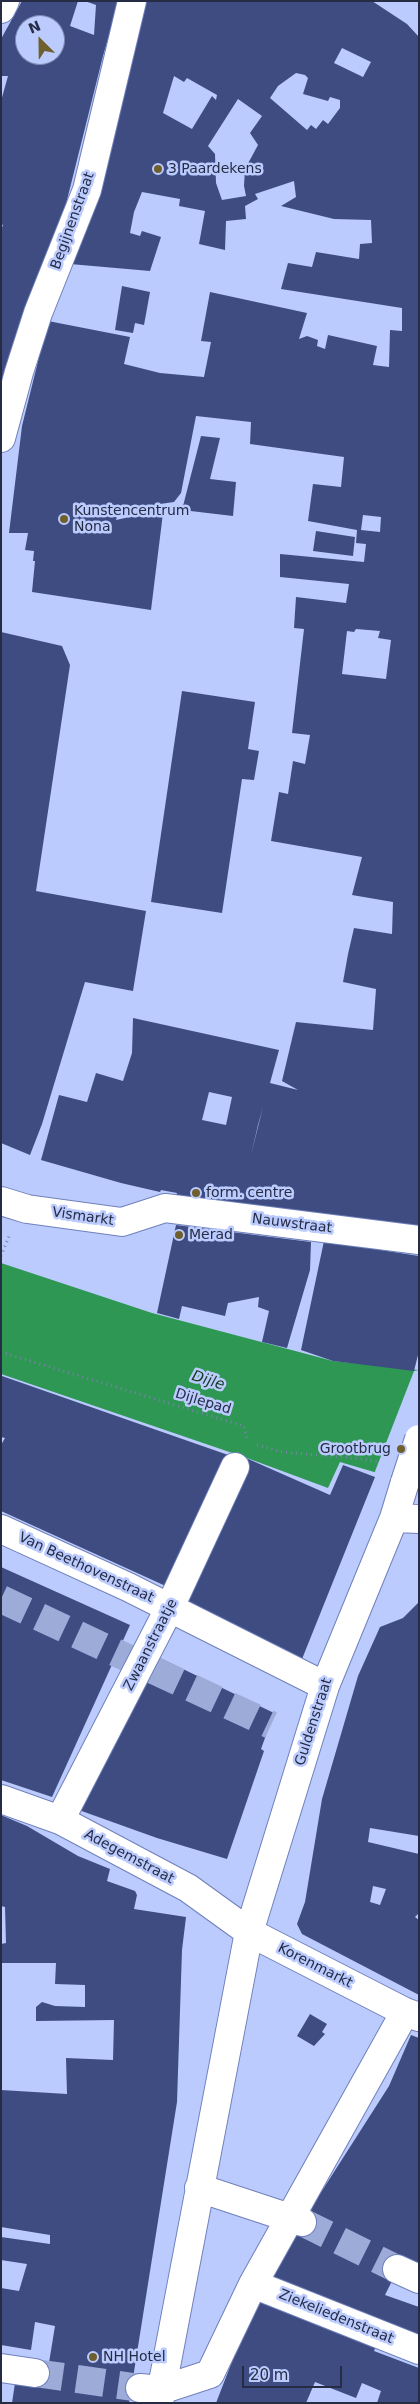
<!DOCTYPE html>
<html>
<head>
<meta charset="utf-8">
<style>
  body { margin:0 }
  #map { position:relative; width:420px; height:2404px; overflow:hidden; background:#bbcbfe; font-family:"DejaVu Sans",sans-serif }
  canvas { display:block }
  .frame { position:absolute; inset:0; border:2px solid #252c44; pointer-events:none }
  .north { position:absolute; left:15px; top:15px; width:50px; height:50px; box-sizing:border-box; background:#bbcbfe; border:1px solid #7f8bb4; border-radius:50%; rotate:337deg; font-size:14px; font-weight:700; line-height:20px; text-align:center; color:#252c44 }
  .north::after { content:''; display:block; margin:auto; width:18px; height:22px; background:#6f5f2d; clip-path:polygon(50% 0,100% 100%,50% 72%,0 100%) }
  .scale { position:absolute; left:242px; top:2366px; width:100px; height:22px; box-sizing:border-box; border:2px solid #252c44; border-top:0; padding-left:6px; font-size:15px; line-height:18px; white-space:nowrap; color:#252c44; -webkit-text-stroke:4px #bbcbfe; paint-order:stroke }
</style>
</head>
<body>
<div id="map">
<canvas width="420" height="2404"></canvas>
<div class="frame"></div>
<div class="north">N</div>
<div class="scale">20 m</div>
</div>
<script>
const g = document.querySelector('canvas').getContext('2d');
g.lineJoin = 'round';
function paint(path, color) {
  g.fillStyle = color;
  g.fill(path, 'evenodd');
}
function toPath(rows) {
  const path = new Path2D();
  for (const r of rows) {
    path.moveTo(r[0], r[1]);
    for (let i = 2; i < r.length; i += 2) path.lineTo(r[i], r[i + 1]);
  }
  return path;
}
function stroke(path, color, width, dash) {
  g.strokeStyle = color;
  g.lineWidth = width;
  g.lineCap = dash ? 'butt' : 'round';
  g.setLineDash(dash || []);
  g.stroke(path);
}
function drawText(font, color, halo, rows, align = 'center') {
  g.font = font + ' "DejaVu Sans",sans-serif';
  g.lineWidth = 5;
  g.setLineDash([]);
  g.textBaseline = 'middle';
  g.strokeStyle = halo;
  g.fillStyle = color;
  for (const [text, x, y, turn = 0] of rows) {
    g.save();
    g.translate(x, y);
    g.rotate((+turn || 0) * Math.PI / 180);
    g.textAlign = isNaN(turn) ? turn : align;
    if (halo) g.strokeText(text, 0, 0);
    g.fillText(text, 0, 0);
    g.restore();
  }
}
const water = toPath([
  [1,1263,152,1313,333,1361,419,1370,419,1479,374,1472,340,1462,328,1488,247,1458,1,1374]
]);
const pier = toPath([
  [419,1370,419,1481,374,1474,414,1371]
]);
const building = toPath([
  [22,1,78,1,70,26,94,35,96,5,85,1,119,1,103,56,61,224,1,387,1,230,3,225,1,224,1,101,8,76,1,76,1,39],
  [25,25,55,25,55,55,25,55],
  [140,1,372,1,407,24,419,37,419,1228,176,1196,177,1193,161,1190,160,1192,121,1183,41,1160,59,1095,87,1102,96,1073,123,1081,132,1053,133,1018,279,1050,270,1083,298,1090,282,1081,296,1022,373,1030,376,989,343,982,348,954,354,928,392,934,393,902,352,895,362,857,271,841,279,792,288,794,293,761,305,764,310,735,292,733,304,629,294,628,296,597,346,603,349,584,280,577,280,554,364,562,366,544,356,543,357,530,308,521,313,484,341,487,344,457,250,444,251,422,196,416,181,493,174,502,139,507,118,513,116,520,152,512,163,513,151,610,32,592,35,561,33,561,34,551,25,550,28,533,9,533,22,426,48,321,130,337,124,364,160,373,204,377,211,342,201,341,210,292,307,313,299,339,307,336,318,340,317,346,325,349,328,335,377,346,373,365,389,367,390,330,402,331,402,308,281,289,288,263,312,267,316,252,359,259,360,244,372,243,371,220,334,219,281,206,296,197,294,181,255,194,258,199,245,206,246,219,226,221,225,250,199,244,205,211,179,206,180,199,142,192,134,212,130,233,140,236,142,231,161,237,150,271,70,264],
  [342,48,371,62,363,77,334,63],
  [296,73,305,75,308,78,303,94,328,101,330,97,340,100,340,108,328,124,323,120,316,129,311,125,307,130,270,98,278,86],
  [174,76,184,82,187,78,217,95,216,100,212,96,192,129,163,113],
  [238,99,262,116,250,133,258,145,245,169,244,186,246,196,222,200,216,183,215,154,208,146],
  [363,515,381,517,380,532,361,530],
  [356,629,380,631,378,638,391,640,386,679,342,674,347,631,354,632],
  [209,1092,232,1097,226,1125,202,1120],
  [263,1107,251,1155,258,1125],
  [122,286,150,292,144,325,135,323,133,333,115,330],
  [201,436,220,438,210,479,236,482,233,516,182,510],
  [316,531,355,537,353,556,313,551],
  [1,632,62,646,70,665,36,891,146,911,133,991,85,982,42,1124,30,1155,1,1143],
  [182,691,255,702,248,749,259,751,254,780,242,779,222,913,151,902],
  [176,1225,311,1242,310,1270,287,1348,262,1342,269,1311,258,1307,259,1297,228,1303,225,1316,182,1306,179,1319,157,1313],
  [324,1241,419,1256,419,1351,414,1371,333,1361,301,1350],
  [2,1376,231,1456,170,1588,1,1511,1,1445,5,1438,1,1437],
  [246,1458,330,1495,343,1465,375,1477,300,1664,177,1600],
  [1,1567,130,1625,52,1797,1,1780],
  [419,1602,419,1836,370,1828,368,1842,419,1854,419,1913,415,1917,419,1920,419,1995,302,1934,297,1924,305,1902,322,1799,358,1676,380,1627,403,1618],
  [373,1886,386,1889,380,1905,370,1902],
  [156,1656,274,1713,261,1749,264,1751,227,1859,157,1838,76,1809],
  [1,1815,27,1826,78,1856,110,1869,107,1881,135,1891,137,1895,134,1909,186,1917,182,1950,177,2102,129,2403,12,2403,15,2383,45,2387,55,2326,35,2322,31,2350,1,2345,1,2288,19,2291,27,2264,1,2260,1,2237,50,2244,50,2235,1,2227,1,2090,67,2094,66,2058,113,2060,114,2020,36,2021,36,2007,42,2002,55,2006,85,2007,85,1985,55,1984,56,1963,1,1963,1,1944,6,1943,5,1907,1,1906],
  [310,2014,327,2024,322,2032,325,2034,314,2046,297,2036],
  [411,2035,419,2038,419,2264,395,2275,385,2295,419,2307,419,2342,268,2283,302,2222,389,2086],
  [262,2296,378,2341,374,2351,419,2368,419,2403,377,2403,381,2391,362,2383,356,2398,315,2382,306,2403,216,2403,235,2354]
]);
const minorTunnel = toPath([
  [1,1599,271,1725],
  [302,2222,397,2269],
  [35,2373,140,2388]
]);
const path = toPath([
  [1,1256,10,1234],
  [1,1352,244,1426,247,1439],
  [257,1445,283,1452,364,1459,379,1462]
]);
const minor = toPath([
  [1,9,5,1],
  [1,438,19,372,38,313,87,190,132,1],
  [1,1201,27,1209,122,1222,165,1208,419,1240],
  [394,1518,419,1519],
  [1,1529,128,1587,325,1686],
  [1,1799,60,1820,188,1888,249,1932,405,2012,419,2017],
  [60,1820,170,1607,235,1467],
  [199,2188,302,2222],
  [397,2269,419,2279],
  [253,2284,419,2350],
  [1,2368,35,2373],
  [140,2388,161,2390,210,2374,253,2284,405,2012],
  [159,2403,249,1932,325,1686,394,1518,405,1482]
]);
const minorBridge = toPath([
  [405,1482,419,1439]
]);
const markers = [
  [158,169,5,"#6f5f2d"],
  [64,519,5,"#6f5f2d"],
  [196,1193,5,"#6f5f2d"],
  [179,1235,5,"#6f5f2d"],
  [401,1449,5,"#6f5f2d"],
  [93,2357,5,"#6f5f2d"]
];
const poiNames = [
  ["3 Paardekens",168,169],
  ["Kunstencentrum",74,511],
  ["Nona",74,527],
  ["form. centre",206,1193],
  ["Merad",189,1235],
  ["Grootbrug",391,1449,"right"],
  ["NH Hotel",103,2357]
];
const streetNames = [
  ["Begijnenstraat",73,221,-70],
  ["Vismarkt",83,1217,8],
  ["Nauwstraat",292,1224,7],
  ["Dijlepad",203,1402,17],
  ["Van Beethovenstraat",86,1568,25],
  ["Zwaanstraatje",151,1645,-63],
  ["Guldenstraat",314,1722,-72],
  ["Adegemstraat",129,1857,28],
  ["Korenmarkt",315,1966,27],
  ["Ziekeliedenstraat",336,2317,22]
];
const waterNames = [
  ["Dijle",208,1381,17]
];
paint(water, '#2f9754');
paint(pier, '#bbcbfe');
paint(building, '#3e4c82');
stroke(minorTunnel, '#9dabd9', 28, [28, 14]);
stroke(minor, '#7080bb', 30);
stroke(path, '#7682a8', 3, [1, 4]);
stroke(minor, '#fff', 28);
stroke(minorBridge, '#7080bb', 30, []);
stroke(minorBridge, '#fff', 28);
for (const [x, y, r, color] of markers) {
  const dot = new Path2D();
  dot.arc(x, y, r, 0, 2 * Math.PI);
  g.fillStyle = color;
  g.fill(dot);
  stroke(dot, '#bbcbfe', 2);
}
drawText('14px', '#252c44', '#bbcbfe', poiNames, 'left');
drawText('14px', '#252c44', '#bbcbfe', streetNames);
drawText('italic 15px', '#153d22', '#bbcbfe', waterNames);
</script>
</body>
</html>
